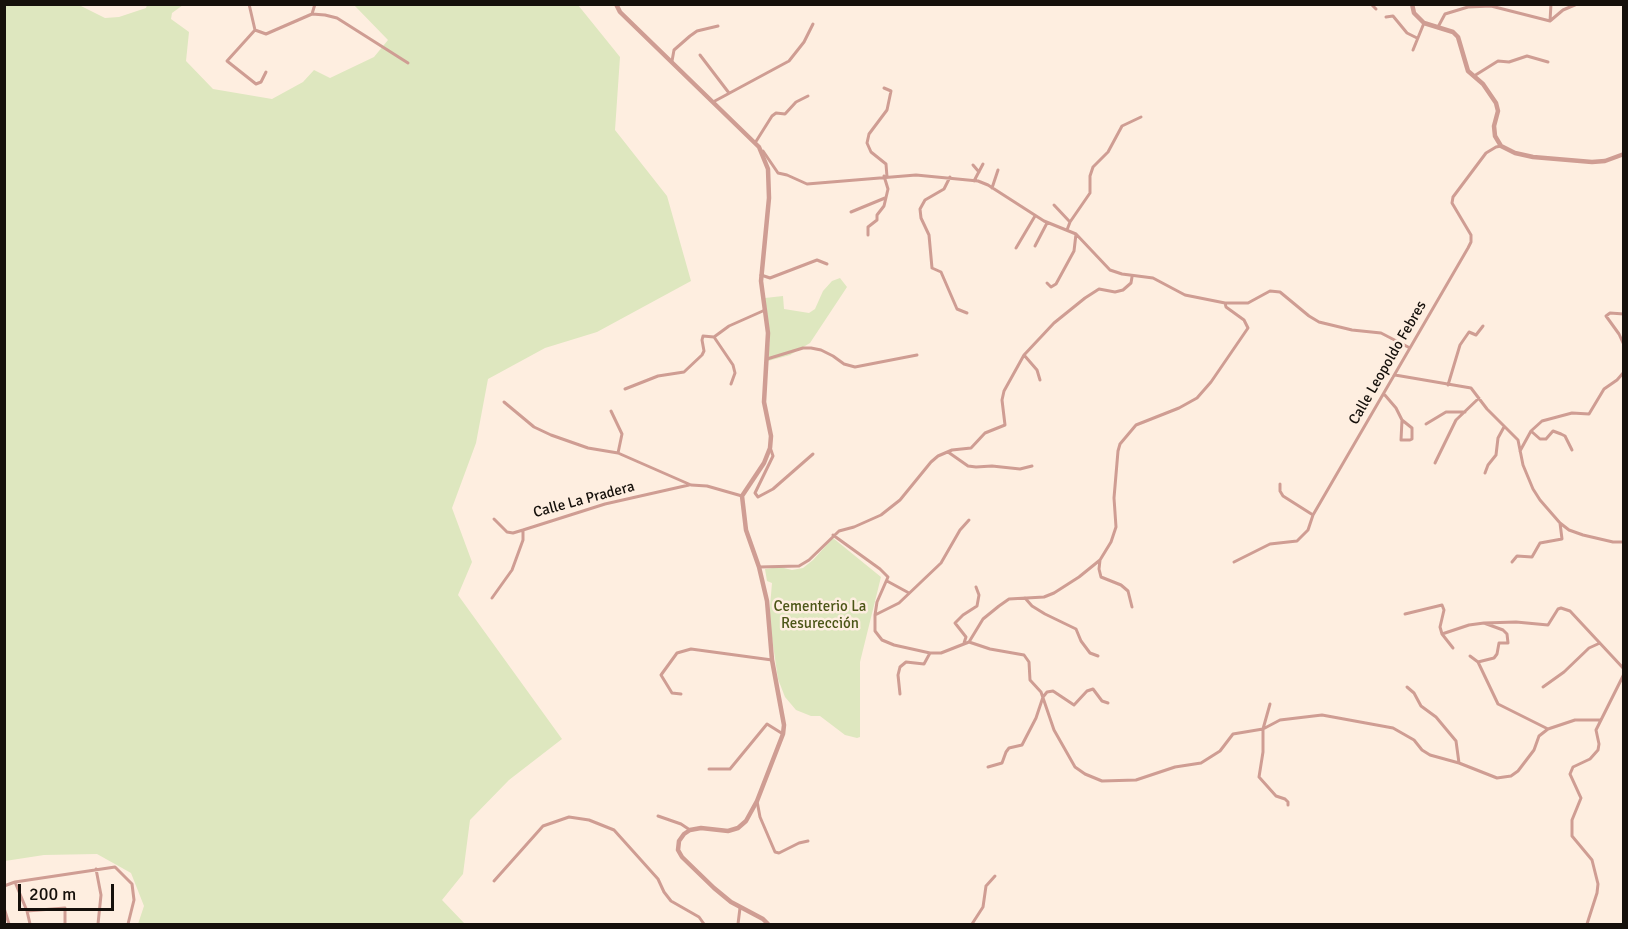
<!DOCTYPE html>
<html>
<head>
<meta charset="utf-8">
<style>
  body { margin:0 }
  #map { position:relative; width:1628px; height:929px; overflow:hidden; background:#feeee0; font-family:Signika,sans-serif }
  canvas { display:block }
  .frame { position:absolute; inset:0; border:6px solid #15100b; pointer-events:none }
  .scale { position:absolute; left:18px; top:884px; width:96px; height:27px; box-sizing:border-box; border:3px solid #15100b; border-top:0; padding-left:8px; font-size:18px; line-height:21px; white-space:nowrap; color:#15100b; -webkit-text-stroke:4px #feeee0; paint-order:stroke }
</style>
</head>
<body>
<div id="map">
<canvas width="1628" height="929"></canvas>
<div class="frame"></div>
<div class="scale">200 m</div>
</div>
<script>
const g = document.querySelector('canvas').getContext('2d');
g.lineJoin = 'round';
function paint(path, color) {
  g.fillStyle = color;
  g.fill(path, 'evenodd');
}
function toPath(rows) {
  const path = new Path2D();
  for (const r of rows) {
    path.moveTo(r[0], r[1]);
    for (let i = 2; i < r.length; i += 2) path.lineTo(r[i], r[i + 1]);
  }
  return path;
}
function stroke(path, color, width, dash) {
  g.strokeStyle = color;
  g.lineWidth = width;
  g.lineCap = dash ? 'butt' : 'round';
  g.setLineDash(dash || []);
  g.stroke(path);
}
function drawText(font, color, halo, rows, align = 'center') {
  g.font = font + ' Signika,sans-serif';
  g.lineWidth = 5;
  g.setLineDash([]);
  g.textBaseline = 'middle';
  g.strokeStyle = halo;
  g.fillStyle = color;
  for (const [text, x, y, turn = 0] of rows) {
    g.save();
    g.translate(x, y);
    g.rotate((+turn || 0) * Math.PI / 180);
    g.textAlign = isNaN(turn) ? turn : align;
    if (halo) g.strokeText(text, 0, 0);
    g.fillText(text, 0, 0);
    g.restore();
  }
}
const green = toPath([
  [4,5,79,5,105,18,119,17,146,8,147,5,183,5,172,13,171,19,189,32,186,61,213,89,272,99,303,82,314,70,330,78,374,57,388,40,354,5,578,5,620,57,615,130,667,196,691,281,597,332,545,348,488,379,476,443,452,508,472,562,458,595,562,739,509,780,470,820,463,874,442,900,465,924,138,924,144,906,131,873,97,854,44,855,5,861],
  [840,278,847,287,810,343,790,355,768,361,770,336,765,298,783,296,784,309,809,313,815,309,823,291,832,281],
  [833,538,881,577,860,662,860,737,857,738,845,735,820,716,811,716,796,710,785,697,778,679,769,618,772,583,767,581,765,569,780,567,792,570,803,568,813,560]
]);
const minor = toPath([
  [249,4,255,30,266,34,312,14,315,4],
  [1371,4,1376,9],
  [1621,4,1624,5],
  [312,14,325,15,337,18,408,63],
  [1386,17,1393,16,1407,33,1417,38],
  [1550,21,1551,4],
  [1438,27,1445,14,1468,7,1491,6,1550,21,1563,10,1577,4],
  [255,30,227,61,256,84,261,82,266,72],
  [1413,50,1424,23],
  [700,55,729,93],
  [672,61,674,50,690,36,697,31,718,26],
  [1474,76,1498,61,1509,62,1527,56,1548,62],
  [884,88,891,91,887,110,869,134,867,143,871,152,886,164,887,177],
  [713,102,789,61,804,42,813,24],
  [755,143,772,116,776,113,785,114,796,102,808,96],
  [763,151,778,173,787,175,807,184,916,175,978,181,988,185,1044,221,1076,234,1110,270,1122,274,1153,278,1185,295,1225,303,1248,303,1270,291,1280,292,1309,316,1319,322,1352,330,1381,333,1410,348],
  [973,165,979,172],
  [950,177,944,189,925,200,920,209,921,218,929,235,932,268,941,272,957,309,967,313],
  [974,181,983,164],
  [992,188,998,170],
  [1054,205,1070,222],
  [851,212,885,198],
  [1067,230,1070,222,1090,193,1090,176,1093,167,1108,152,1122,126,1141,117],
  [868,235,868,227,877,220,877,215,884,206,888,189,884,176],
  [1035,246,1047,223],
  [1016,248,1035,216],
  [761,275,770,278,817,260,827,264],
  [1047,283,1051,287,1056,284,1074,251,1076,234],
  [1624,314,1610,313,1606,316,1619,334,1624,345],
  [714,337,733,365,735,373,731,384],
  [1024,355,1037,370,1040,380],
  [767,359,803,348,811,348,821,350,833,356,844,364,855,367,917,355],
  [1395,375,1471,388,1487,409,1518,440,1523,465,1533,489,1540,500,1560,523,1569,530,1583,535,1613,542,1624,542],
  [1448,385,1460,345,1469,332,1476,335,1483,326],
  [625,389,658,376,684,372,702,355,704,351,702,340,703,336,714,337,729,326,765,310],
  [1384,394,1396,408,1402,420,1412,428,1412,439,1410,440,1401,440,1402,420],
  [504,402,534,427,551,435,588,448,618,453,691,485,707,486,742,496],
  [611,411,622,434,618,453],
  [1426,424,1446,412,1465,412],
  [1531,431,1540,439,1546,439,1553,431,1561,434,1565,436,1572,450],
  [771,450,773,456,755,493,758,497,773,489,813,454],
  [1520,451,1531,431,1542,421,1572,413,1589,414,1604,389,1617,380,1624,372],
  [948,452,968,466,976,467,992,466,1020,469,1032,466],
  [1435,463,1456,420,1479,398],
  [1485,473,1488,465,1496,455,1498,438,1504,427],
  [1280,484,1280,491,1283,496,1313,515],
  [494,519,507,532,513,533,523,530],
  [833,535,880,569,888,577,877,602,875,615,875,631,882,640,894,645,930,653,941,653,969,642,990,649,1024,655,1029,662,1030,680,1041,692,1054,730,1075,767,1085,774,1102,781,1136,780,1175,767,1201,763,1220,751,1233,734,1263,729,1280,720,1322,715,1393,728,1414,740,1422,750,1430,755,1459,763,1497,778,1511,776,1518,771,1534,750,1539,736,1548,729,1575,720,1600,720],
  [1100,560,1099,569,1101,577,1121,585,1128,591,1132,607],
  [1234,562,1270,544,1297,541,1308,530,1313,515,1468,248,1471,242,1471,235,1452,203,1453,197,1486,153,1496,147,1501,146],
  [1512,562,1517,556,1532,557,1540,543,1562,539,1560,523],
  [759,567,799,566,809,560,839,531,854,527,881,515,900,500,931,462,938,456,952,450,971,448,985,433,1005,425,1002,400,1004,391,1024,355,1054,323,1085,298,1099,289,1115,292,1123,290,1131,283,1132,277],
  [887,581,909,593],
  [492,598,512,570,523,540,523,530,605,504,689,485],
  [1025,598,1032,606,1045,614,1076,629,1081,641,1090,653,1098,656],
  [1405,614,1442,605,1444,610,1440,627,1442,634,1453,648],
  [875,615,899,603,941,563,960,530,969,520],
  [1484,623,1516,622,1548,625,1558,609,1561,608,1570,611,1624,669],
  [1442,634,1469,625,1484,623,1503,630,1507,634,1508,643,1499,643,1497,654,1494,658,1478,662,1470,656],
  [969,642,983,619,999,606,1009,599,1044,597,1054,593,1079,577,1100,560,1111,542,1116,527,1114,498,1118,451,1120,444,1136,425,1179,408,1197,398,1211,382,1248,328,1244,320,1226,307,1225,303],
  [964,643,966,637,955,623,963,615,977,606,979,595,976,587],
  [1478,662,1498,704,1548,729],
  [1407,687,1414,693,1421,706,1436,717,1456,741,1459,763],
  [1543,687,1564,672,1589,648,1600,643],
  [681,694,672,693,661,675,677,653,691,649,772,660],
  [900,694,898,675,900,667,906,662,924,664,930,653],
  [1270,704,1263,729,1263,752,1259,777,1276,796,1285,799,1288,802,1288,805],
  [988,767,1002,763,1006,752,1009,748,1022,745,1036,718,1043,697,1047,692,1053,691,1074,705,1087,691,1093,689,1102,701,1108,703],
  [709,769,730,769,767,724,783,734],
  [757,801,760,817,775,852,779,853,799,843,808,841],
  [658,816,681,824,690,830],
  [96,869,101,895,98,924],
  [494,881,543,826,569,817,589,820,614,830,658,879,664,892,671,901,699,917,704,924],
  [15,882,27,911,30,924],
  [4,886,15,882,115,867,132,884,134,900,128,924],
  [4,908,9,924],
  [27,911,65,908,65,924],
  [738,924,740,908],
  [972,924,983,907,986,886,995,876],
  [1587,924,1597,893,1598,884,1592,860,1572,836,1572,820,1581,798,1570,774,1573,767,1590,759,1598,750,1599,744,1596,730,1624,674]
]);
const tertiary = toPath([
  [616,4,620,12,759,147,768,169,769,198,761,281,768,333,764,402,771,436,770,448,764,463,742,496,746,530,759,567,767,601,772,660,784,725,783,734,757,801,746,821,738,828,728,831,701,828,690,830,684,834,679,841,678,850,682,857,714,888,731,902,763,919,768,924],
  [1412,4,1414,13,1424,23,1453,32,1458,37,1468,71,1483,84,1496,103,1498,111,1494,126,1495,136,1501,146,1515,153,1533,157,1592,162,1605,161,1624,154]
]);
const streetNames = [
  ["Calle Leopoldo Febres",1388,363,-60],
  ["Calle La Pradera",584,500,-15]
];
const parkNames = [
  ["Cementerio La",820,607],
  ["Resurección",820,624]
];
paint(green, '#dee7bf');
stroke(minor, '#cf9d93', 3);
stroke(tertiary, '#cf9d93', 4.5);
drawText('15px', '#15100b', '#feeee0', streetNames);
drawText('15px', '#4c5617', '#feeee0', parkNames);
</script>
</body>
</html>
